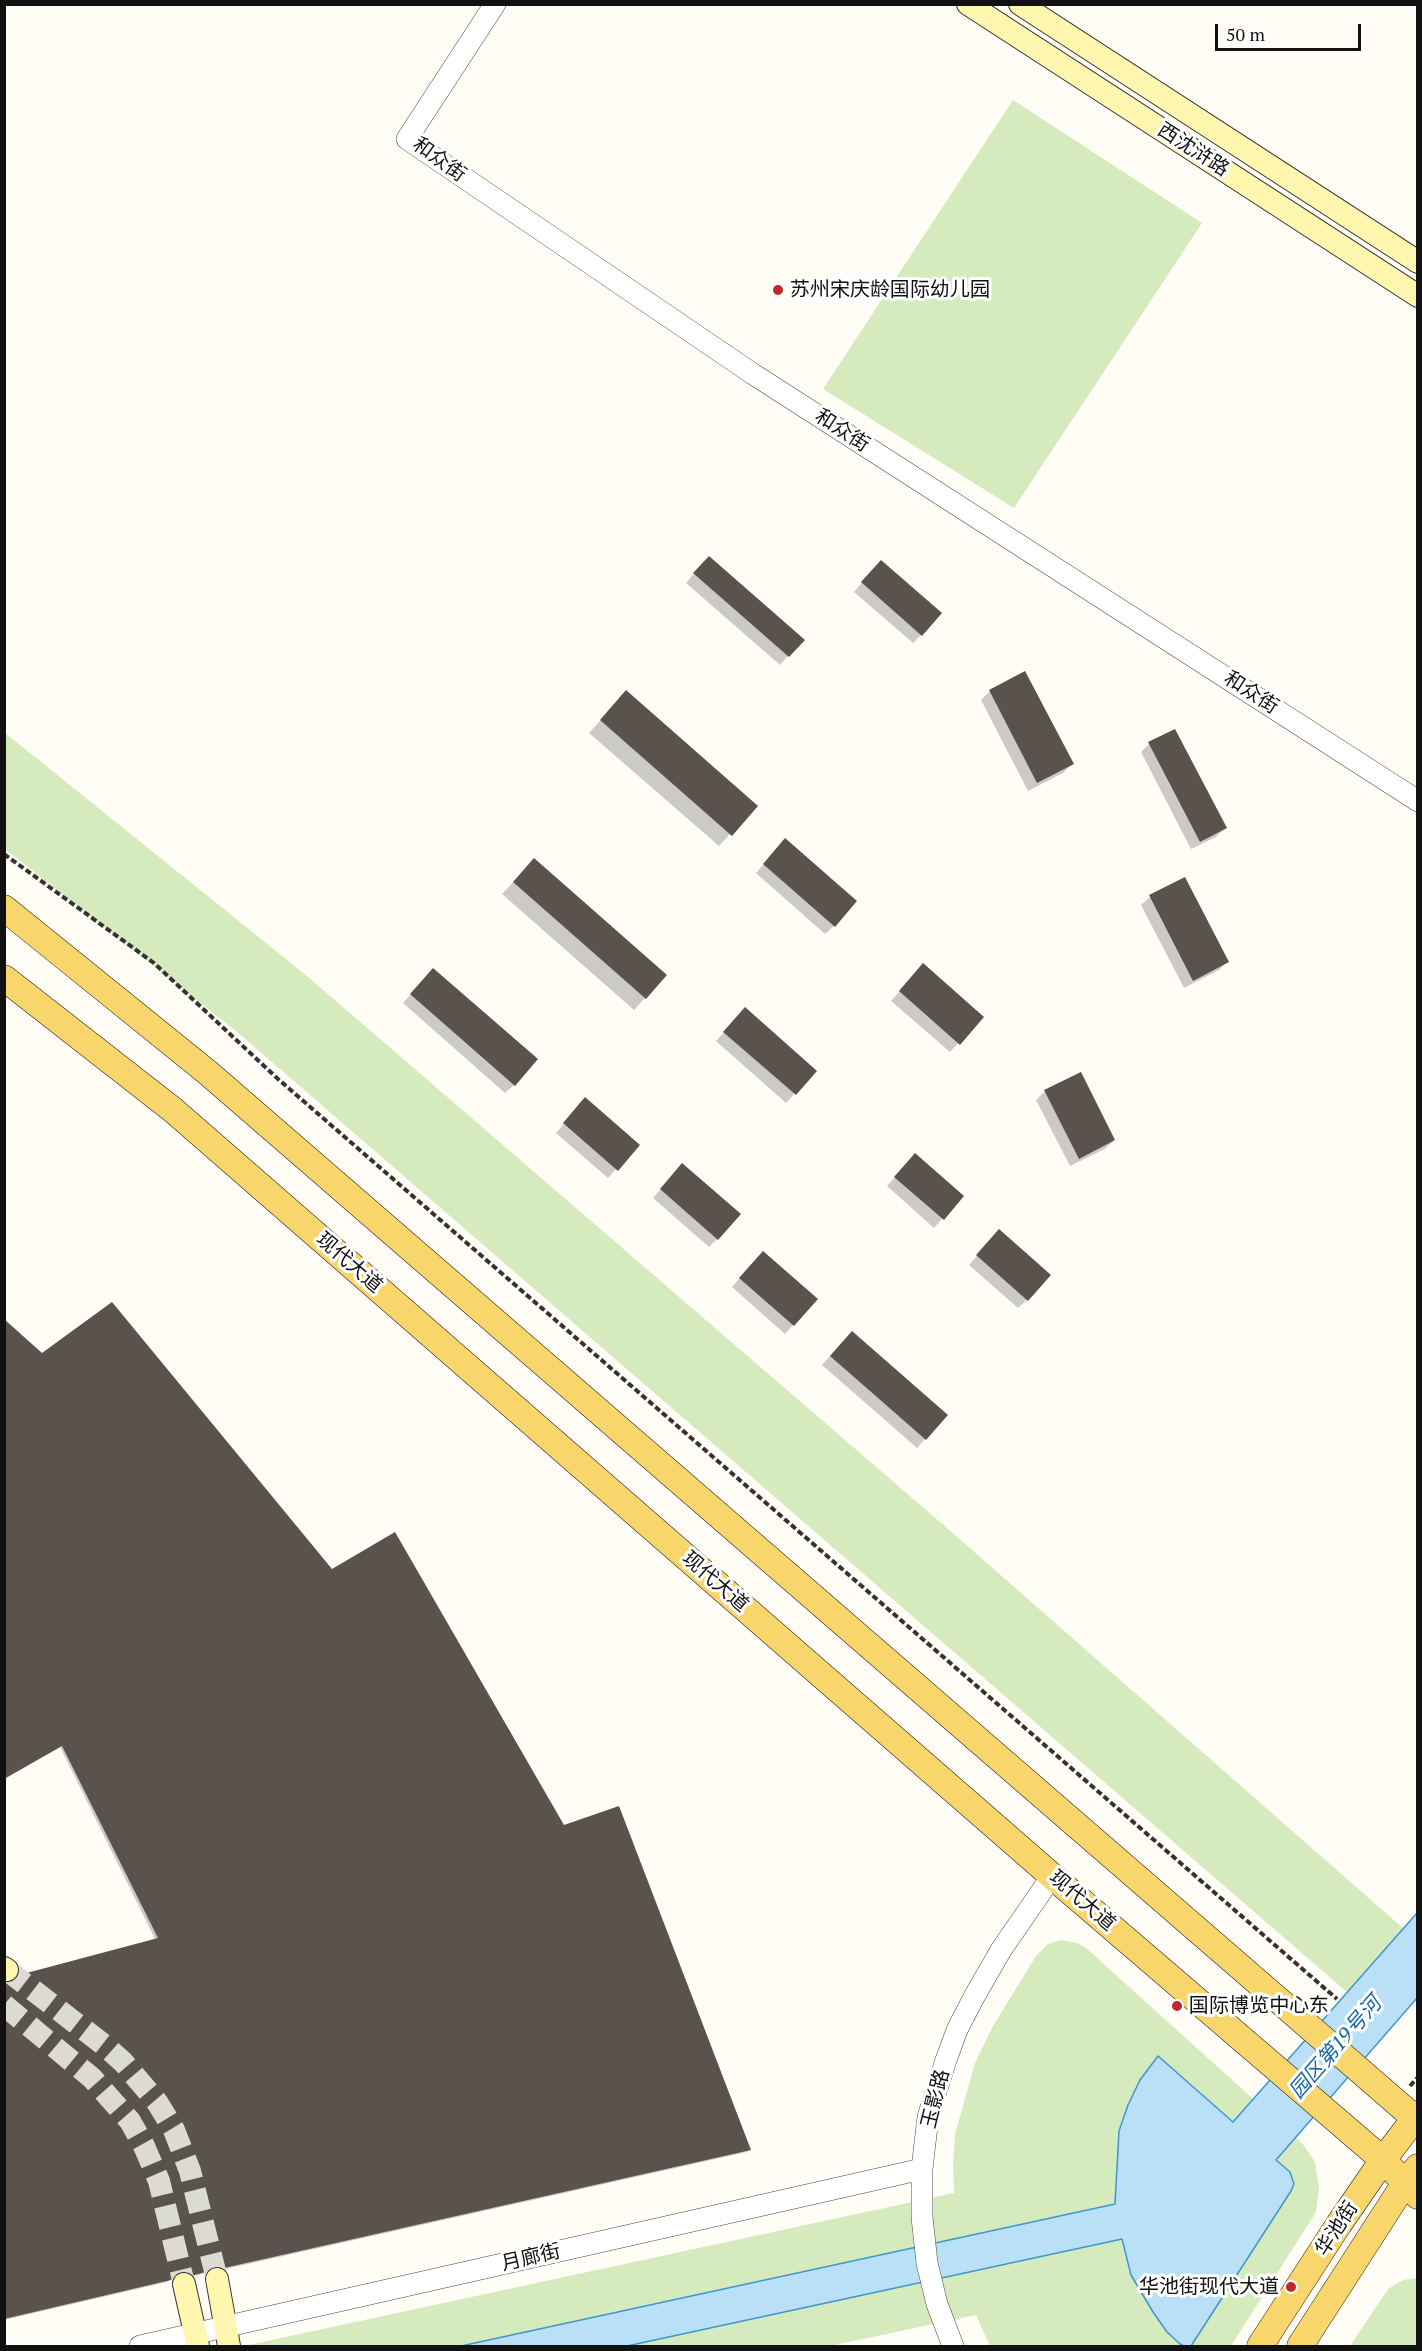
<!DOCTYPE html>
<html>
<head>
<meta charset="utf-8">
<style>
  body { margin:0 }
  #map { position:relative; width:1422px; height:2351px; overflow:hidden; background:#fffdf5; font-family:"PT Serif",serif }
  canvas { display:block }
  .frame { position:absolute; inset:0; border:6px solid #111; pointer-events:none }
  .scale { position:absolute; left:1215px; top:24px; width:146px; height:27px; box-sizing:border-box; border:3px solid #111; border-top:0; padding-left:8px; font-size:18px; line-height:21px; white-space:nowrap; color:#111; -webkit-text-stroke:4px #fff; paint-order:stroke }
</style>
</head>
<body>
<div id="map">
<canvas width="1422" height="2351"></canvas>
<div class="frame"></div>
<div class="scale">50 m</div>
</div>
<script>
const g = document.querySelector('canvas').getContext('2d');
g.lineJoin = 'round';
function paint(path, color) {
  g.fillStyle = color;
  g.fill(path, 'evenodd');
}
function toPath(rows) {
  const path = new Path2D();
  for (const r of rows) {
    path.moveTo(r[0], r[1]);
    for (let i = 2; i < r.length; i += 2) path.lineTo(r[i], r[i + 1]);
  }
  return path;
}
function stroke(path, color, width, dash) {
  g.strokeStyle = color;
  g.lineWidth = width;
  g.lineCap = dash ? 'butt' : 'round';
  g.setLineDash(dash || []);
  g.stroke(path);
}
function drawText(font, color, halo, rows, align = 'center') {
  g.font = font + ' "PT Serif","Noto Sans SC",serif';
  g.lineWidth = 6;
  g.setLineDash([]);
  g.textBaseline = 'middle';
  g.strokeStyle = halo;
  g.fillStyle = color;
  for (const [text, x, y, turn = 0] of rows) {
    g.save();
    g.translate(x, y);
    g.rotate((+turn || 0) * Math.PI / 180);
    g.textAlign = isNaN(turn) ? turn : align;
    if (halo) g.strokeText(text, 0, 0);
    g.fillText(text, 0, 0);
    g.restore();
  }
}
const green = toPath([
  [1013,100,1202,223,1014,508,823,389],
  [4,732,307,976,947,1528,1404,1929,1348,1993,236,1031,5,849],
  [1061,1940,1077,1943,1086,1948,1302,2143,1315,2162,1319,2188,1316,2212,1231,2346,990,2346,976,2315,830,2346,244,2346,954,2193,953,2164,955,2134,975,2063,993,2026,1036,1956,1048,1944],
  [1417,2278,1417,2346,1350,2346,1388,2289,1403,2280]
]);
const water = toPath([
  [1417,1913,1417,1998,1276,2160,1290,2172,1294,2184,1291,2191,1191,2346,1184,2346,1180,2344,1167,2332,1153,2312,1131,2275,1122,2239,627,2346,461,2346,1115,2204,1119,2131,1128,2105,1140,2080,1158,2056,1233,2122,1417,1913]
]);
const shadow = toPath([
  [700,566,802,640,780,665,686,583],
  [872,570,921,635,913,643,854,592],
  [990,691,1072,764,1063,773,1028,791,981,700],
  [615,704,756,806,719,846,589,733],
  [1149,744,1225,828,1216,837,1191,849,1141,752],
  [777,849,834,926,825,934,756,873],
  [523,872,645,998,634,1010,502,894],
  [1184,879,1227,962,1219,970,1184,988,1141,905,1150,897],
  [915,974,982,1017,950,1052,891,1001],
  [425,978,514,1085,505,1093,403,1003],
  [737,1018,815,1071,786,1103,716,1041],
  [1045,1091,1114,1140,1105,1149,1070,1166,1036,1100],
  [577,1108,638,1145,608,1178,556,1133],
  [907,1163,962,1196,934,1228,887,1186],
  [674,1174,717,1239,709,1247,653,1198],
  [991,1240,1027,1300,1018,1308,969,1265],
  [754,1261,793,1325,785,1334,732,1287],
  [4,1321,749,2150,747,2152,221,2270,211,2267,202,2274,191,2277,185,2273,177,2273,167,2282,4,2320,4,1985,156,1941,60,1747,4,1779],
  [843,1341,946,1415,917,1448,822,1365]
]);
const building = toPath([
  [709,556,805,640,789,657,693,573],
  [881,560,942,613,922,636,861,582],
  [1025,671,1074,764,1037,783,989,690],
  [626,690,758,806,732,836,600,720],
  [1175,729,1227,828,1200,842,1148,742],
  [785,838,857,901,835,927,763,864],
  [534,858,667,975,646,999,513,882],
  [1185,877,1229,962,1193,981,1149,895],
  [923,963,984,1017,960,1045,899,991],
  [433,968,538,1059,515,1086,410,994],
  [745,1007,817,1071,796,1095,723,1032],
  [1081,1072,1115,1140,1079,1159,1044,1090],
  [585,1097,640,1145,618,1171,563,1123],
  [915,1153,964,1196,944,1220,894,1177],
  [682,1163,741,1214,718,1240,660,1189],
  [999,1229,1051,1275,1028,1301,976,1255],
  [763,1251,818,1299,794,1326,739,1278],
  [112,1302,332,1569,395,1532,564,1825,619,1806,751,2150,224,2268,214,2266,206,2272,194,2275,189,2271,182,2271,175,2274,171,2280,4,2319,4,1983,13,1982,19,1975,158,1938,62,1746,4,1779,4,1319,42,1353],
  [852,1331,948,1415,926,1440,830,1356]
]);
const secondaryTunnel = toPath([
  [7,1970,104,2045,123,2062,157,2102,174,2130,190,2171,217,2279],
  [4,2005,92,2078,130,2121,144,2146,159,2181,184,2284]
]);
const path = toPath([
  [4,854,154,963,278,1079,1337,1999],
  [1410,2086,1418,2077]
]);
const tertiary = toPath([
  [495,4,407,139,753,374,1418,801],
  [140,2346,922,2169],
  [953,2346,937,2304,927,2263,922,2217,922,2169,928,2117,946,2060,957,2030,974,1997,1001,1950,1052,1876]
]);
const secondary = toPath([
  [968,4,1418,296],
  [1020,4,1418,262],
  [4,1968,7,1970],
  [217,2279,229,2346],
  [184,2284,198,2346]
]);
const primary = toPath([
  [4,908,207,1072,1418,2121],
  [4,978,173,1110,1052,1876,1383,2160,1418,2196],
  [1260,2346,1339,2224,1383,2160,1418,2114],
  [1300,2346,1405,2183,1418,2167]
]);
const markers = [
  [778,290,6,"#c4262e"],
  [1177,2006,6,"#c4262e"],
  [1291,2287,6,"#c4262e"]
];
const streetNames = [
  ["西沈浒路",1193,150,33],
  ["和众街",439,160,36],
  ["和众街",842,431,33],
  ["和众街",1251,693,33],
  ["现代大道",349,1263,41],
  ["现代大道",715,1582,41],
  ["现代大道",1082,1901,41],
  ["玉影路",936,2099,-76],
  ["华池街",1337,2229,-57],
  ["月廊街",531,2258,-13]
];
const poiNames = [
  ["苏州宋庆龄国际幼儿园",790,290],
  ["国际博览中心东",1189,2006],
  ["华池街现代大道",1279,2287,"right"]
];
const waterNames = [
  ["园区第19号河",1336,2048,-49]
];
paint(green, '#d5ebbd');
paint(water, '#b9e0f7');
stroke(water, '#3f96cf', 1.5);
paint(shadow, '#0003');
paint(building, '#5a524d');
stroke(secondaryTunnel, '#dbdad3', 22, [22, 11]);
stroke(tertiary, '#444', 22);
stroke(secondary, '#333', 24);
stroke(primary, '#222', 27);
stroke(path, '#333', 4, [6, 3]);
stroke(tertiary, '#fff', 21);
stroke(secondary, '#fff6b0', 22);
stroke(primary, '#f9d66b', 26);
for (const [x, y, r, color] of markers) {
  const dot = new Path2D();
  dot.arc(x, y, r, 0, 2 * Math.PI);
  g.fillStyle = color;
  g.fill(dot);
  stroke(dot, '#fff', 2);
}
drawText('20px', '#111', '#fff', streetNames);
drawText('20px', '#111', '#fff', poiNames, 'left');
drawText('italic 21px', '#1768a6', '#fff', waterNames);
</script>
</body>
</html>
